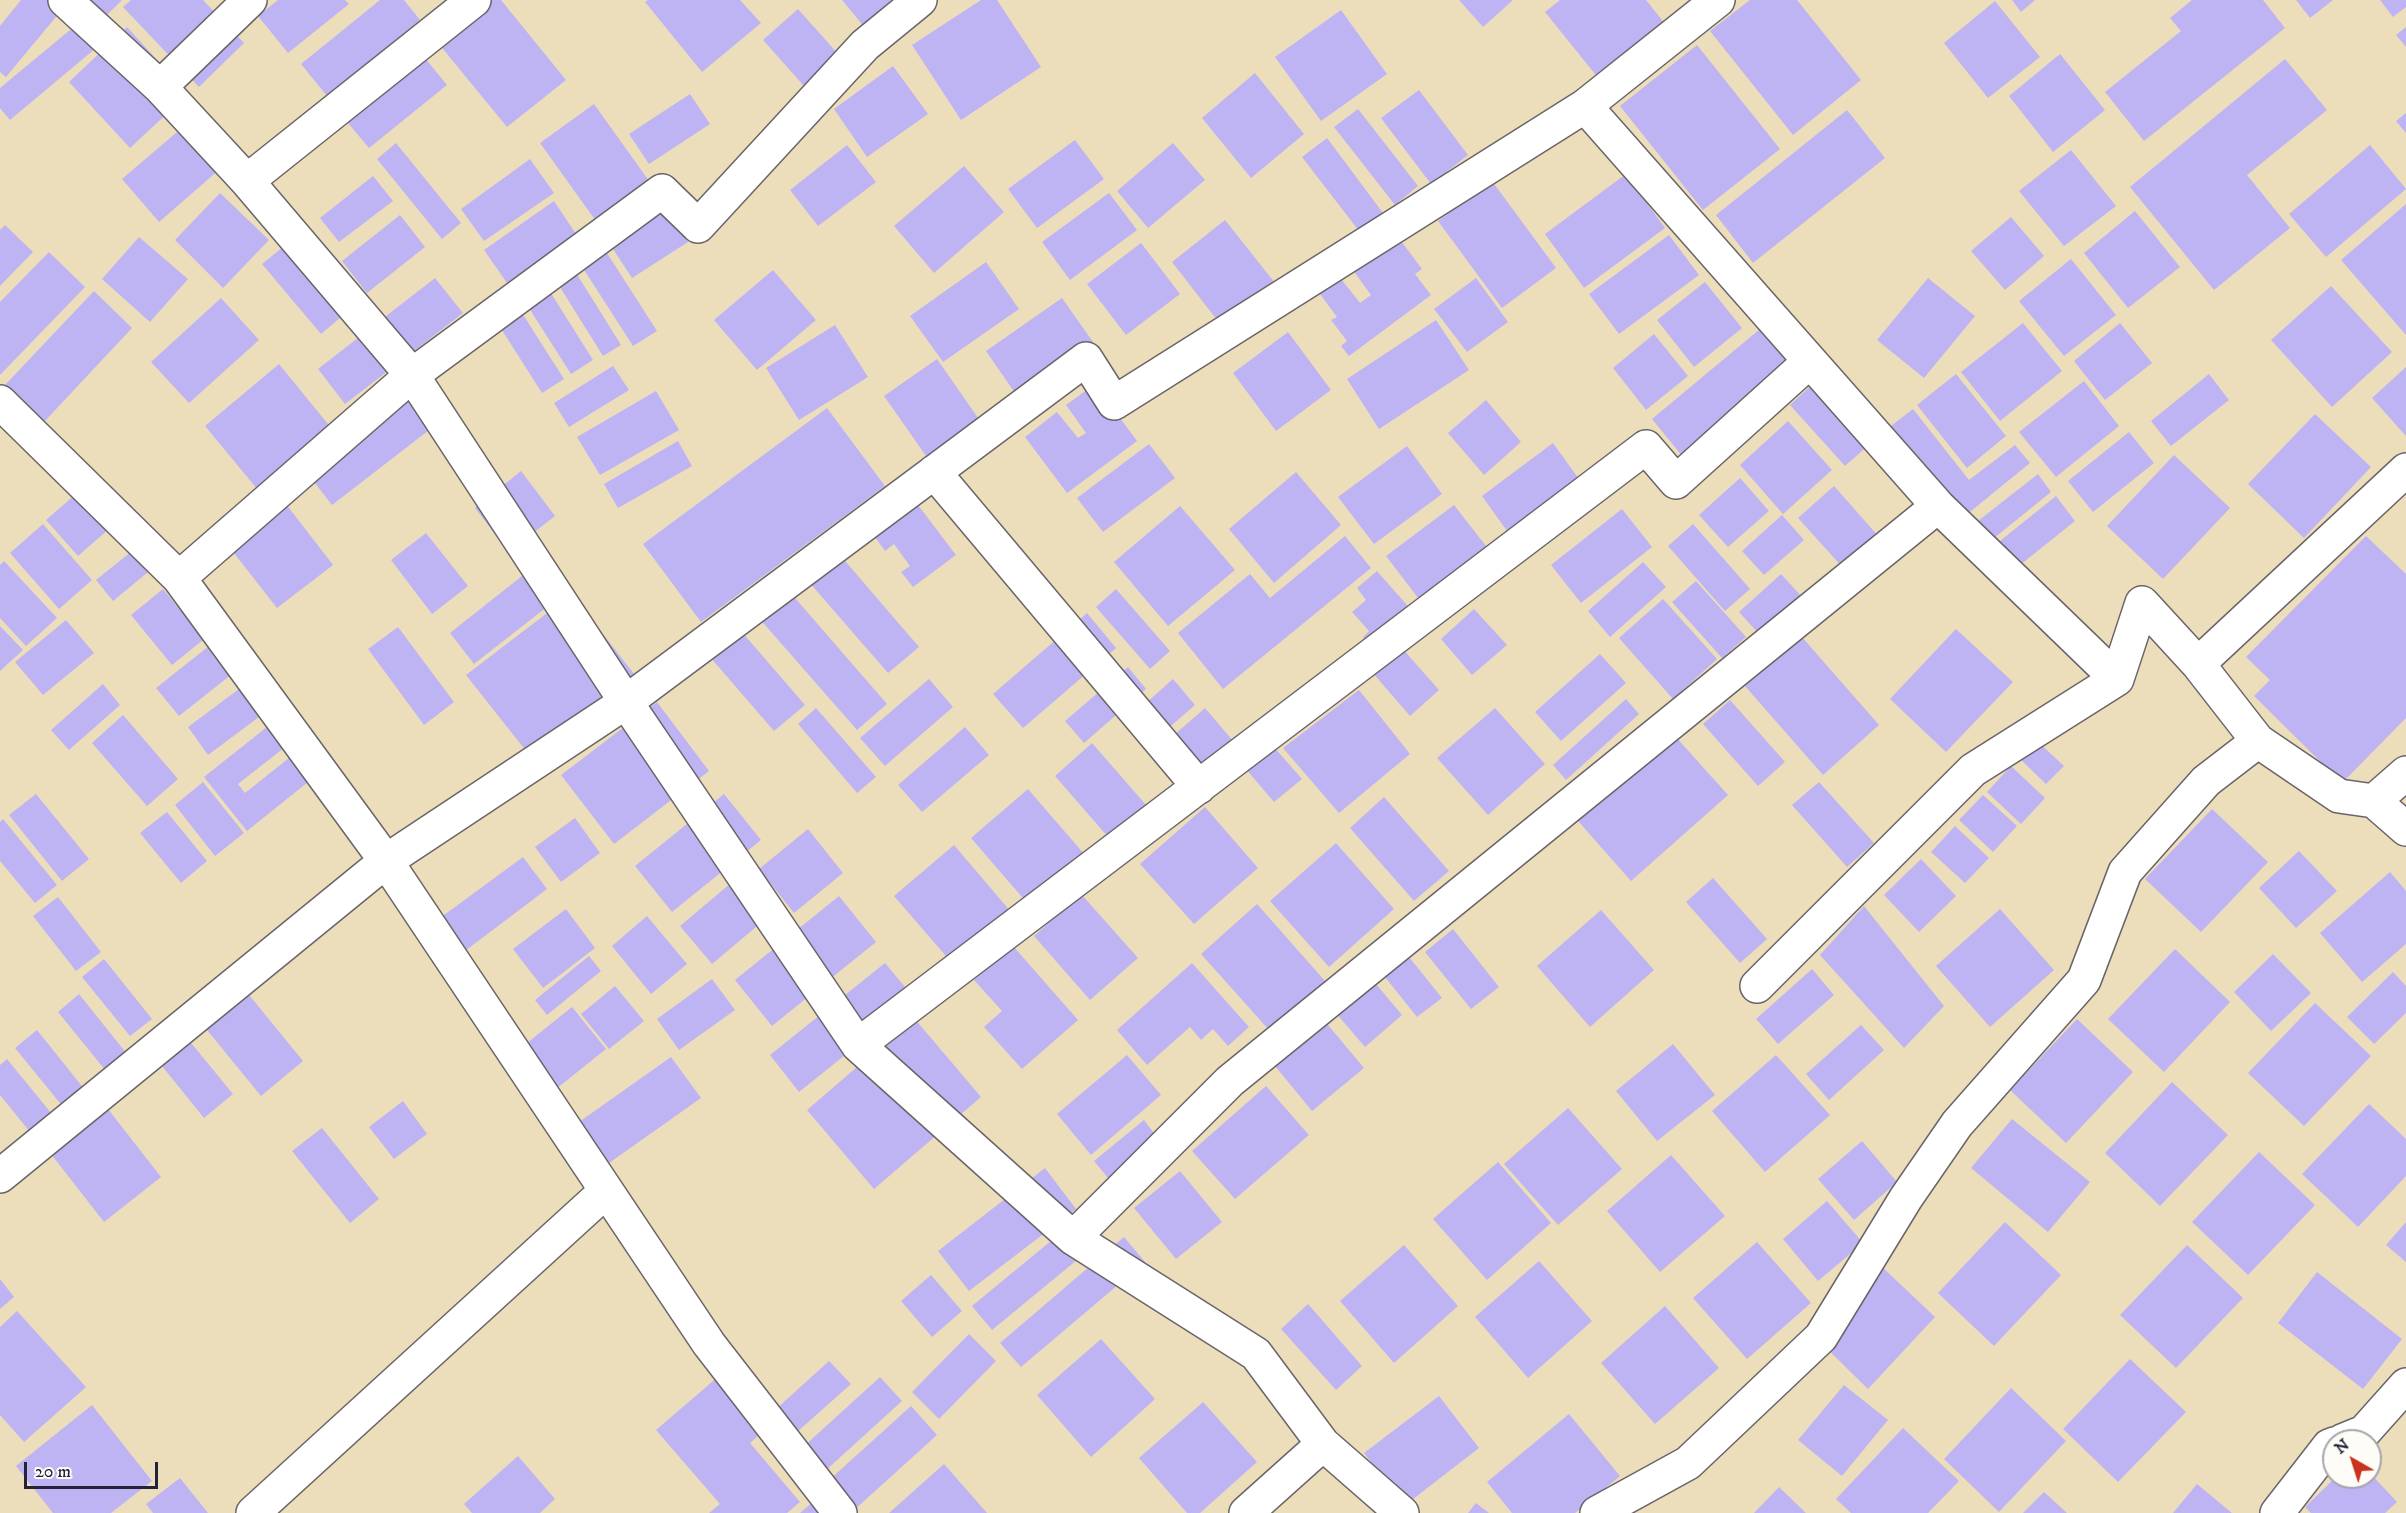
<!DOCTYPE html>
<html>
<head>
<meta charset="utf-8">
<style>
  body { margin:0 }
  #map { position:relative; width:2406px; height:1513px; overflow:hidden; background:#eddebb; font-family:"IM FELL DW Pica",serif }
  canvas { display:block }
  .north { position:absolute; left:2322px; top:1429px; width:60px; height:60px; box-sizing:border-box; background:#fdfcf7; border:2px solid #a5a5ac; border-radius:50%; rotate:321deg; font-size:16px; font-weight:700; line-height:24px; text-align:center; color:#22223b }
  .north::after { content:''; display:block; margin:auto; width:21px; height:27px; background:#c8321e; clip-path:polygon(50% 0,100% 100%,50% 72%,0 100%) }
  .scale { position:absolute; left:24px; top:1462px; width:134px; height:27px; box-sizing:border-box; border:3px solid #22223b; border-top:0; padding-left:8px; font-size:18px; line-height:21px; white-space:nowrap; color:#22223b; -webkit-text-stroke:4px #fdfcf7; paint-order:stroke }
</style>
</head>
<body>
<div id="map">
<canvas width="2406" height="1513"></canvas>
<div class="north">N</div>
<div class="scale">20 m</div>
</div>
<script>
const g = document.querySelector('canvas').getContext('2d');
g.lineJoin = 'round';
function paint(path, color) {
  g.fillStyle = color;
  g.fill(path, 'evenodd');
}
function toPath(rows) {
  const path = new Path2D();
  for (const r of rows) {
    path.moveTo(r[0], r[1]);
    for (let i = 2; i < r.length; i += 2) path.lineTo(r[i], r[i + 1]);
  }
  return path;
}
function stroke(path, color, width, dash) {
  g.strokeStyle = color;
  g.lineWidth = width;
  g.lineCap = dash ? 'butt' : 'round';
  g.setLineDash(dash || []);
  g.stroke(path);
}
const building = toPath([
  [21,0,57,0,65,6,6,77,0,72,0,26],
  [77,0,122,0,97,25],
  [131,0,203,0,244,43,199,87,123,7],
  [278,0,345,0,349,4,288,53,258,16],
  [380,0,404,0,420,20,327,96,301,64],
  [469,0,501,0,566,80,507,127,429,32],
  [648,0,740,0,761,23,702,72,645,2],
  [842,0,901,0,866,29],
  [981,0,997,0,1041,67,961,120,912,45],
  [1459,0,1513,0,1483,27],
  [1560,0,1646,0,1666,25,1599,79,1545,12],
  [1750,0,1797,0,1861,80,1793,135,1710,31],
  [2012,0,2035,0,2021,12],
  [2192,0,2263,0,2285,28,2144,141,2105,92,2181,31,2170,18],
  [2296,0,2333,0,2310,18],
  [2380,0,2406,0,2406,7,2393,17],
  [1995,1,2040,57,1988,98,1944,43],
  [798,9,839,55,804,86,763,40],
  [1341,10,1387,74,1321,121,1275,57],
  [76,25,96,48,10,120,0,108,0,88],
  [127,27,188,94,130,148,69,82],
  [2406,27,2406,47,2396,35],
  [1697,45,1780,149,1703,210,1620,106],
  [416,47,447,85,369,148,338,111],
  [2060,54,2105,110,2053,152,2009,96],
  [2285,59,2327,110,2247,175,2290,228,2214,290,2130,187],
  [893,66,928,114,867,157,834,109],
  [1255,73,1304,134,1251,178,1202,118],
  [1419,90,1468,155,1431,184,1381,118],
  [690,94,710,124,649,164,629,134],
  [594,104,652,185,598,224,540,143],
  [1358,109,1418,186,1395,205,1334,127],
  [1847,110,1885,158,1753,263,1716,215],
  [2406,113,2406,133,2396,121],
  [198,114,235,156,159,222,122,179],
  [1327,138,1383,213,1359,231,1302,157],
  [1075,140,1104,179,1037,228,1008,189],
  [396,143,461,223,442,239,377,159],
  [1173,143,1205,180,1148,228,1117,191],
  [847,145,876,182,818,226,790,190],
  [2370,145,2406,189,2326,257,2289,214],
  [2071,150,2116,206,2064,246,2019,191],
  [530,159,554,193,484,241,461,209],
  [964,166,1004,212,934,273,894,226],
  [1626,174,1665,228,1584,288,1545,234],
  [373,176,393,201,339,242,320,218],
  [1492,181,1556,268,1502,308,1438,221],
  [220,193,269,240,223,288,175,240],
  [1109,193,1137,230,1070,280,1042,242],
  [554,201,576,234,507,283,484,250],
  [2406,204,2406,335,2341,260],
  [667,210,688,242,632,278,611,246],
  [2135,211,2180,267,2128,308,2084,253],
  [400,215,425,247,367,293,342,261],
  [2011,217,2044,256,2005,290,1971,251],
  [1225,220,1275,283,1221,325,1172,262],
  [5,225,33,252,0,286,0,230],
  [1395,233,1422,269,1415,274,1431,295,1349,356,1341,346,1347,341,1331,320,1337,317,1317,290,1338,275,1360,303,1371,295,1350,266],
  [1669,235,1699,275,1619,334,1589,294],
  [139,237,188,279,150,322,102,279],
  [294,238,353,307,321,334,262,264],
  [1141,243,1180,294,1126,335,1087,284],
  [605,250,657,331,633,346,581,265],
  [49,252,85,287,0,375,0,302],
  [2071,259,2116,315,2064,356,2019,301],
  [986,262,1019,309,943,362,910,316],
  [573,268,621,345,603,356,555,279],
  [773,270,816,320,757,370,714,320],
  [435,278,463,313,345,404,318,369],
  [1476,278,1508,322,1467,352,1434,309],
  [1928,278,1975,316,1924,378,1877,340],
  [544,282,593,360,571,374,522,297],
  [1705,282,1742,328,1694,367,1657,320],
  [2331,286,2392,352,2332,407,2271,340],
  [94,291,132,328,44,422,5,385],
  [221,298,259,340,189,403,151,362],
  [1062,298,1093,342,1017,396,986,351],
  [515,302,564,379,542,393,493,316],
  [1436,320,1469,370,1379,429,1347,379],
  [2023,323,2062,371,2000,421,1961,372],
  [2120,323,2152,363,2105,400,2074,361],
  [835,325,868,377,799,420,766,368],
  [1760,329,1791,366,1683,457,1652,419],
  [1288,332,1331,390,1276,431,1233,373],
  [1654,334,1688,376,1646,410,1613,368],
  [937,359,983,425,931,463,884,396],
  [279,364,332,429,258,490,205,426],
  [613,366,629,390,569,427,554,403],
  [2406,367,2406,436,2372,398],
  [1956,374,2006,436,1967,468,1917,405],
  [2209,374,2229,400,2171,446,2151,421],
  [1817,380,1872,442,1845,466,1790,405],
  [2084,381,2119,426,2056,477,2019,432],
  [1095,384,1137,441,1067,493,1025,437,1057,412,1078,438,1086,433,1066,405],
  [421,386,446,417,332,505,308,474],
  [656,391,679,430,600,475,577,437],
  [1486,400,1521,442,1484,475,1448,433],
  [827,408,885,486,701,622,643,544],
  [1913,409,1969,480,2015,445,2030,463,1960,520,1887,429],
  [2315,414,2371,467,2304,538,2248,484],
  [1788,421,1832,470,1783,514,1740,465],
  [2129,432,2154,463,2093,512,2068,481],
  [678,441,692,466,618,508,604,484],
  [1553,443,1584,486,1512,538,1482,496],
  [1149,444,1175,478,1103,532,1077,498],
  [1407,446,1442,494,1374,544,1338,497],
  [2174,455,2230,508,2163,579,2107,526],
  [521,471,555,516,509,552,475,508],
  [1296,472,1341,525,1274,583,1229,529],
  [2038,474,2051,492,1993,539,1978,521],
  [1740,478,1769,511,1728,547,1699,515],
  [1834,486,1880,538,1845,570,1798,518],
  [77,493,109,529,78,556,46,520],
  [2056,496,2075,521,2020,565,2000,541],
  [915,501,956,555,913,587,901,572,910,566,894,544,885,551,872,533],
  [286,504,333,565,277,608,230,548],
  [1454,505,1493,555,1425,607,1386,556],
  [1180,506,1235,570,1168,626,1114,562],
  [1622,509,1652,547,1581,603,1551,565],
  [1782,515,1804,540,1764,575,1742,551],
  [43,524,92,580,59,609,10,553],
  [1693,524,1750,589,1725,611,1668,546],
  [426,533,468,586,432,614,391,560],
  [1345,536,1371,568,1223,689,1178,633,1250,574,1270,598],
  [2366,536,2406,574,2406,718,2342,783,2254,696,2270,680,2246,657],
  [137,547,153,568,113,601,96,580],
  [840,555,919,647,888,673,809,582],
  [4,561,57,618,26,646,0,618,0,565],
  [1643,562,1666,587,1610,637,1588,611],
  [1377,571,1413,612,1372,647,1363,637,1369,631,1352,612,1366,600,1357,588],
  [527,572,552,603,474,664,450,633],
  [1781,574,1803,598,1761,636,1739,612],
  [1696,581,1746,637,1722,658,1672,602],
  [163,589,204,639,172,665,131,615],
  [1116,589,1170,651,1150,669,1096,607],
  [789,591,887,704,857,730,758,617],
  [572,594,634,674,530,756,466,675],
  [1663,599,1717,659,1673,699,1619,638],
  [1474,609,1507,645,1472,675,1441,639],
  [1087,613,1116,648,1023,728,993,694],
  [728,616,805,705,774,731,697,642],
  [66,620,94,653,43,695,15,662],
  [0,626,23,650,0,671],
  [398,627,454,702,424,725,368,649],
  [1956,629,2013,682,1946,752,1890,699],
  [1801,636,1879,725,1823,775,1745,686],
  [209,646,232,674,179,716,156,688],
  [1401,647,1439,690,1410,716,1372,672],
  [1600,654,1626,683,1561,741,1535,712],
  [1128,667,1146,689,1084,743,1065,721],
  [929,679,953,707,885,766,860,738],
  [1173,679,1195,705,1150,744,1128,719],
  [103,684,120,705,69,750,51,730],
  [243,686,263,714,208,755,188,727],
  [1359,690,1410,754,1339,813,1283,748],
  [1626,699,1639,714,1566,780,1553,765],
  [1730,700,1785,762,1758,786,1703,724],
  [657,702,709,771,614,844,561,775],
  [816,708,876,777,857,793,798,724],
  [1205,708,1234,742,1187,782,1158,749],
  [1495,708,1545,764,1488,815,1437,758],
  [123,715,178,779,147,806,92,743],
  [272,723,289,744,238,784,245,793,294,754,313,778,247,831,204,777],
  [965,727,989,755,922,812,898,785],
  [1675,736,1728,795,1631,881,1578,821],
  [2036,740,2064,766,2046,784,2019,758],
  [1092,743,1147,806,1109,838,1055,776],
  [1272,745,1302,779,1274,802,1245,768],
  [2011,766,2045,798,2021,824,1987,792],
  [203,782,244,833,215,856,175,805],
  [1819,782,1874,843,1847,867,1792,805],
  [1028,789,1085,855,1028,904,971,838],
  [36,794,89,859,62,881,9,815],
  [724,794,761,840,672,912,635,866],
  [1983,795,2017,826,1993,852,1959,820],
  [1384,797,1449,871,1414,901,1350,828],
  [1205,807,1258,868,1194,924,1140,864],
  [2212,809,2268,862,2201,932,2145,879],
  [167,812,207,861,181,883,140,833],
  [575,818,600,853,561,882,535,847],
  [3,819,57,885,35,903,0,861,0,822],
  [1955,826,1989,858,1965,883,1931,852],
  [808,829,843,873,794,913,759,869],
  [1336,843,1394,909,1329,967,1270,901],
  [954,845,1011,912,952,963,894,896],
  [2299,851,2337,891,2296,928,2259,888],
  [523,857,547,889,461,954,436,921],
  [1921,859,1956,896,1919,932,1884,895],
  [2390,872,2406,891,2406,944,2362,982,2320,933],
  [737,878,769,916,712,964,680,926],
  [1713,878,1767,939,1740,963,1686,902],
  [1081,894,1138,958,1090,1000,1034,936],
  [839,896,876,942,772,1026,735,980],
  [58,897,101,952,76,971,33,916],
  [1257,904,1325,981,1269,1030,1201,954],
  [1864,906,1944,1006,1904,1048,1820,955],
  [566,909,595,948,543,988,513,949],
  [2000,909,2054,970,1990,1027,1936,966],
  [1601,910,1654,970,1590,1027,1537,966],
  [647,916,687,964,651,994,612,946],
  [1453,929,1499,987,1471,1009,1425,952],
  [1013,946,1078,1020,1022,1069,984,1027,1002,1011,974,980],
  [1401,947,1442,998,1417,1017,1377,967],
  [2175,949,2230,1002,2164,1072,2108,1019],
  [2273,954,2311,993,2271,1031,2234,992],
  [589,956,601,971,547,1015,535,1000],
  [104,959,152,1019,130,1036,82,977],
  [885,963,915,999,799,1092,770,1055],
  [1192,963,1249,1027,1228,1046,1213,1029,1201,1040,1190,1027,1147,1065,1117,1030],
  [1812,969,1834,995,1778,1044,1756,1019],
  [1366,972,1402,1015,1365,1047,1328,1004],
  [2393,972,2406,986,2406,1013,2374,1044,2347,1017],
  [712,979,735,1010,679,1050,657,1019],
  [241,985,303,1061,261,1096,198,1019],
  [615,986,644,1021,609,1049,581,1014],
  [79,994,127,1054,106,1071,58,1012],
  [2315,1003,2371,1056,2304,1126,2248,1073],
  [572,1007,606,1049,551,1093,517,1051],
  [1318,1013,1364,1068,1312,1111,1266,1055],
  [914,1018,981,1097,874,1189,807,1110],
  [2077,1019,2133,1072,2066,1143,2010,1090],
  [1861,1025,1884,1050,1829,1100,1806,1074],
  [178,1027,233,1094,204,1118,149,1050],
  [37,1030,85,1090,64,1108,15,1048],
  [1673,1044,1715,1095,1657,1141,1616,1091],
  [1127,1055,1161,1095,1091,1155,1057,1114],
  [1776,1055,1830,1115,1765,1172,1712,1111],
  [671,1057,701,1098,602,1168,572,1127],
  [7,1059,56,1119,34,1137,0,1095,0,1065],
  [2172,1082,2228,1135,2160,1206,2105,1153],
  [1266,1086,1309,1135,1235,1199,1192,1151],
  [403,1101,427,1134,394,1159,369,1127],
  [2369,1104,2406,1139,2406,1176,2358,1227,2302,1174],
  [1568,1108,1622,1169,1558,1225,1504,1164],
  [108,1109,161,1177,104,1222,51,1154],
  [2012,1119,2090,1182,2048,1232,1971,1168],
  [1144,1120,1163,1145,1113,1184,1094,1161],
  [322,1128,379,1199,350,1223,292,1151],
  [1862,1141,1897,1182,1854,1220,1818,1179],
  [2259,1152,2315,1205,2248,1275,2192,1222],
  [1671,1155,1725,1216,1660,1272,1607,1211],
  [1498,1162,1551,1223,1487,1280,1433,1219],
  [1045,1168,1076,1209,969,1291,938,1251],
  [1180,1171,1222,1222,1176,1259,1134,1208],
  [1827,1201,1863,1243,1818,1281,1783,1239],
  [1080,1217,1100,1241,992,1330,972,1306],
  [2005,1222,2061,1275,1994,1346,1938,1293],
  [2406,1222,2406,1262,2386,1245],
  [1124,1237,1145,1262,1021,1367,1000,1343],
  [1757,1242,1811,1303,1747,1359,1693,1298],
  [1404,1245,1458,1306,1394,1363,1340,1301],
  [2187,1245,2243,1298,2176,1368,2120,1315],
  [1539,1261,1592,1321,1528,1378,1475,1317],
  [1880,1265,1935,1317,1868,1389,1813,1335],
  [2317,1272,2402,1339,2363,1389,2278,1323],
  [931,1275,962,1311,932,1337,901,1301],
  [0,1279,14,1297,0,1309],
  [1308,1304,1362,1366,1336,1390,1281,1329],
  [1665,1306,1719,1368,1655,1424,1601,1363],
  [17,1311,86,1387,24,1442,0,1415,0,1327],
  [969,1334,996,1361,939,1419,912,1392],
  [1101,1339,1155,1399,1091,1457,1037,1395],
  [2130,1359,2186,1412,2118,1482,2063,1429],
  [829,1361,851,1384,796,1433,775,1410],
  [720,1375,767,1428,750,1443,800,1502,787,1513,709,1513,720,1504,656,1430],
  [880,1377,902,1401,824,1472,802,1448],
  [1844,1385,1888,1420,1842,1476,1798,1440],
  [2011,1388,2066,1441,1999,1512,1944,1459],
  [1439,1396,1479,1448,1404,1506,1364,1453],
  [1203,1402,1257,1462,1200,1513,1187,1513,1139,1458],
  [92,1405,152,1481,111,1513,53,1513,16,1466],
  [911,1406,937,1435,853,1511,827,1482],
  [1569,1414,1620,1476,1575,1513,1512,1513,1487,1482],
  [1903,1428,1959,1481,1928,1513,1851,1513,1836,1499],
  [518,1456,555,1499,540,1513,472,1513,464,1504],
  [944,1464,987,1513,889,1513],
  [2370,1473,2397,1502,2385,1513,2311,1513,2305,1507,2336,1477,2370,1477],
  [180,1478,208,1513,153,1513,146,1504],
  [2197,1484,2232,1513,2173,1513],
  [1779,1487,1806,1513,1754,1513],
  [2044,1492,2067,1513,2023,1513],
  [814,1501,824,1513,800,1513],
  [1476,1503,1489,1513,1468,1513]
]);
const minor = toPath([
  [65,0,160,87,247,181,412,375,626,702,858,1045],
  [920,0,865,45,698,226,662,191,412,375,179,578,386,861,626,702,1086,359,1114,403,1585,106],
  [1718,0,1585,106,1938,506,1230,1081,1073,1238,858,1045,1646,447,1676,482,1810,361],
  [160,87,250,0],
  [247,181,474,0],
  [0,402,179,578],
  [934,472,1199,787],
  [1938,506,2117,679],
  [2198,664,2258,741],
  [2406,773,2374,801,2406,829],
  [1757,986,1973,770,2117,679,2142,603,2198,664,2406,470],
  [0,1176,386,861,709,1344,840,1513],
  [1073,1238,1256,1354,1323,1444,1402,1513],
  [2342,1441,2364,1432,2406,1385],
  [253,1513,606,1191],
  [1246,1513,1323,1444],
  [1597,1513,1688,1463,1821,1337,1906,1198,1957,1124,2084,980,2125,872,2206,781,2258,741,2339,796,2374,801],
  [2277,1513,2329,1446,2334,1444]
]);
paint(building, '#beb3f3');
stroke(minor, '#696468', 36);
stroke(minor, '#fff', 33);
</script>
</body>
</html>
